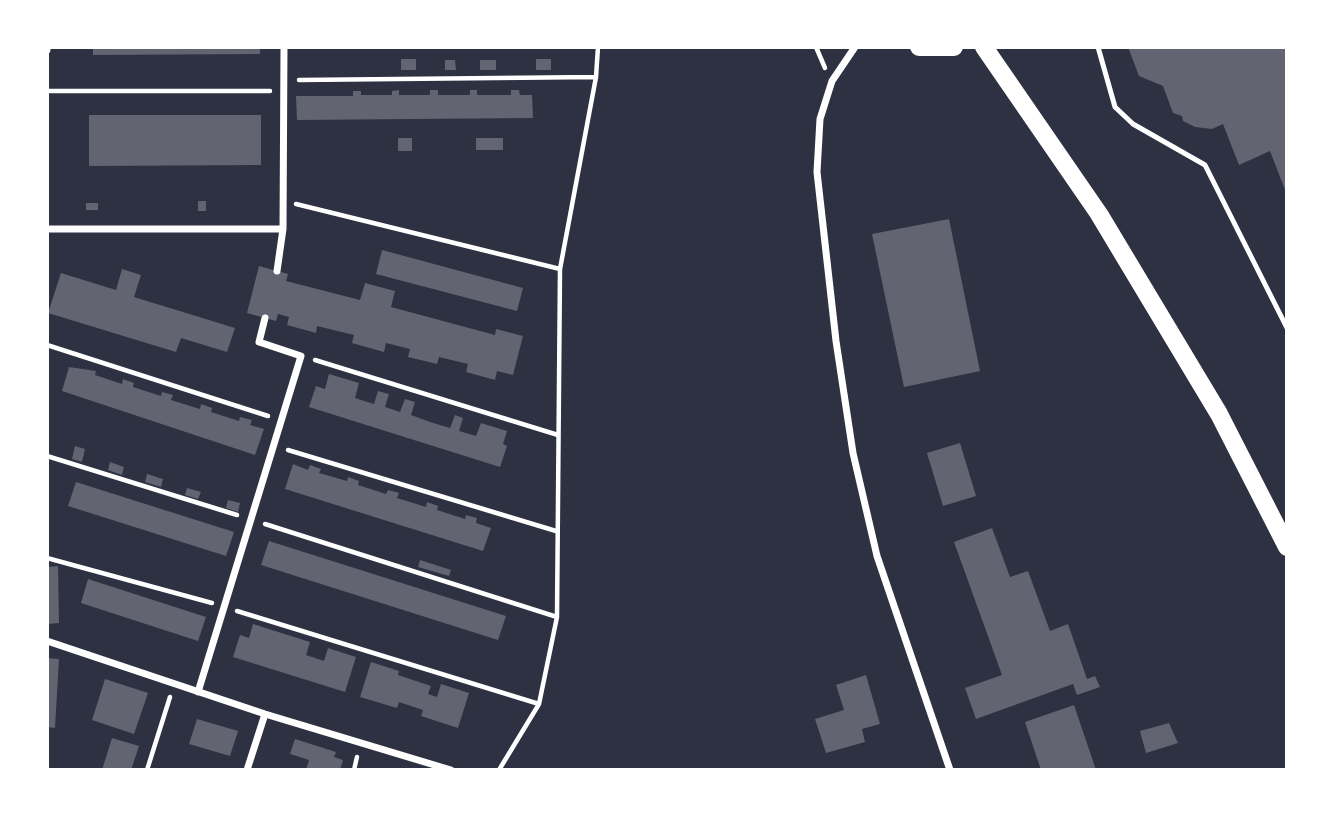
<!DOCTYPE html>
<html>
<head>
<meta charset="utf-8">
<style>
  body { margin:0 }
  #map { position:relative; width:1334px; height:817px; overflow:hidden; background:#2d3142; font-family:Montserrat,sans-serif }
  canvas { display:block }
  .frame { position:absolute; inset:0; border:49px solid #fff; pointer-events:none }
</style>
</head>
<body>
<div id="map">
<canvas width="1334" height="817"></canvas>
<div class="frame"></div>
</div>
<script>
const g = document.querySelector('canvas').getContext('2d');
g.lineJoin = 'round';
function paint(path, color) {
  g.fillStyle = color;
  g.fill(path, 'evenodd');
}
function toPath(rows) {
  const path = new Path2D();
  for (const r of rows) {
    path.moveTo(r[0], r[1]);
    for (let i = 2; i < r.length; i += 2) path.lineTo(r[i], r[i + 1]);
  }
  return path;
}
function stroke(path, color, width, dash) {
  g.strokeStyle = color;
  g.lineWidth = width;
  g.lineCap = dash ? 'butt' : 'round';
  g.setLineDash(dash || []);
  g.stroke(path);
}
const building = toPath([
  [93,47,260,47,260,54,93,55],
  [1128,47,1287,47,1287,195,1270,151,1239,165,1223,124,1212,129,1195,127,1183,121,1182,116,1173,113,1163,86,1139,76],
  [401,59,416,59,416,70,401,70],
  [536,59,551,59,551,70,536,70],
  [445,60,455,60,456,70,445,70],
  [480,60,496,60,496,70,480,70],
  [399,90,399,95,430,95,430,90,438,90,438,95,470,95,470,90,477,90,477,95,511,95,511,90,519,90,520,95,532,95,533,118,297,120,296,96,353,96,353,91,361,91,361,95,392,95,392,91],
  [89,115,261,115,261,165,89,166],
  [398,138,412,138,412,151,398,151],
  [476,138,503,138,503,150,476,150],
  [198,201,206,201,206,211,198,211],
  [86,203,98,203,98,210,86,210],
  [949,219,980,371,904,387,872,234],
  [382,250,523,288,517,311,376,274],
  [259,266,288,274,286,281,360,300,365,283,395,291,391,307,495,335,496,329,523,336,513,375,497,371,495,380,466,372,468,364,439,357,437,364,408,357,410,349,386,343,384,352,352,343,354,335,317,326,316,333,287,325,289,317,278,314,276,321,247,313],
  [122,269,141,275,134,297,235,328,227,352,181,338,176,352,48,313,61,273,116,290],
  [69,367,96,371,95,375,122,384,123,379,134,383,133,387,161,396,162,392,173,395,171,400,200,409,201,404,212,408,211,412,239,421,240,417,252,420,250,425,264,429,255,455,62,391],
  [329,374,359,383,355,398,374,404,378,391,389,394,385,407,400,412,405,399,415,402,411,415,430,422,450,428,455,415,463,418,459,431,476,436,481,423,507,431,503,444,507,446,500,467,309,407,316,386,325,389],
  [960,443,976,496,943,506,927,453],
  [75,446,85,449,82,462,72,459],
  [110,462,124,467,122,475,108,470],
  [293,464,308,470,310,465,321,469,319,473,347,481,348,477,359,481,358,485,386,494,388,490,399,493,397,498,426,507,427,502,438,506,437,510,465,519,466,515,477,518,476,523,491,528,483,551,285,489],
  [147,474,163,479,161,487,145,482],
  [76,482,234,532,226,556,68,506],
  [187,488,201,492,198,499,185,495],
  [228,500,240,503,238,512,226,508],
  [992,528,1010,577,1028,571,1050,631,1068,624,1087,679,1095,676,1100,687,1077,695,1073,684,976,719,965,688,1002,675,954,542],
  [269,541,506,616,498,640,261,565],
  [420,560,451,570,449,576,418,567],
  [58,566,59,623,47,624,47,567],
  [88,579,206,617,198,641,81,603],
  [253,624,310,642,306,655,324,661,328,648,356,657,345,692,233,657,240,635,249,638],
  [47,658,59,659,55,728,47,727],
  [371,662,399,671,398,675,431,686,428,694,437,697,441,684,469,693,458,728,421,716,423,710,399,702,397,708,360,697],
  [866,675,880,724,862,729,865,742,826,753,815,719,844,710,836,685],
  [105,679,148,693,134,734,92,720],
  [1074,705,1096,770,1041,770,1025,722],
  [197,719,238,731,230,756,189,744],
  [1169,723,1178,743,1146,753,1140,731],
  [112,738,139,746,131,770,102,770],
  [295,739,336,752,334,757,343,760,340,770,306,770,309,760,290,754]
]);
const path = toPath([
  [816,47,825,68],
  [299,80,596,77],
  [47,91,270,91],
  [296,204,560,269],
  [47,345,268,416],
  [315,360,558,435],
  [288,450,556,531],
  [47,456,237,515],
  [265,524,557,617],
  [47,558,212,603],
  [237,611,539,704],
  [147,770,170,697],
  [354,770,357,757],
  [499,770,539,704,557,617,560,269,596,77,598,47]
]);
const service = toPath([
  [1098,47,1115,107,1133,124,1205,165,1287,328]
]);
const minor = toPath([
  [855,47,832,81,820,119,817,172,836,341,853,453,877,556,950,770],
  [47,50,47,47],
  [47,229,283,229],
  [277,271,283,229,284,47],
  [47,641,265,714,451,770],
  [198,692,301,356,259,342,265,318],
  [247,770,265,714]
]);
const primary = toPath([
  [919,47,954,47],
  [984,47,1099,214,1219,414,1287,547]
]);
paint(building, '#626471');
stroke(path, '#fff', 4.5);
stroke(service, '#fff', 5);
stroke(minor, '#fff', 7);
stroke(primary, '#fff', 18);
</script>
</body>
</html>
